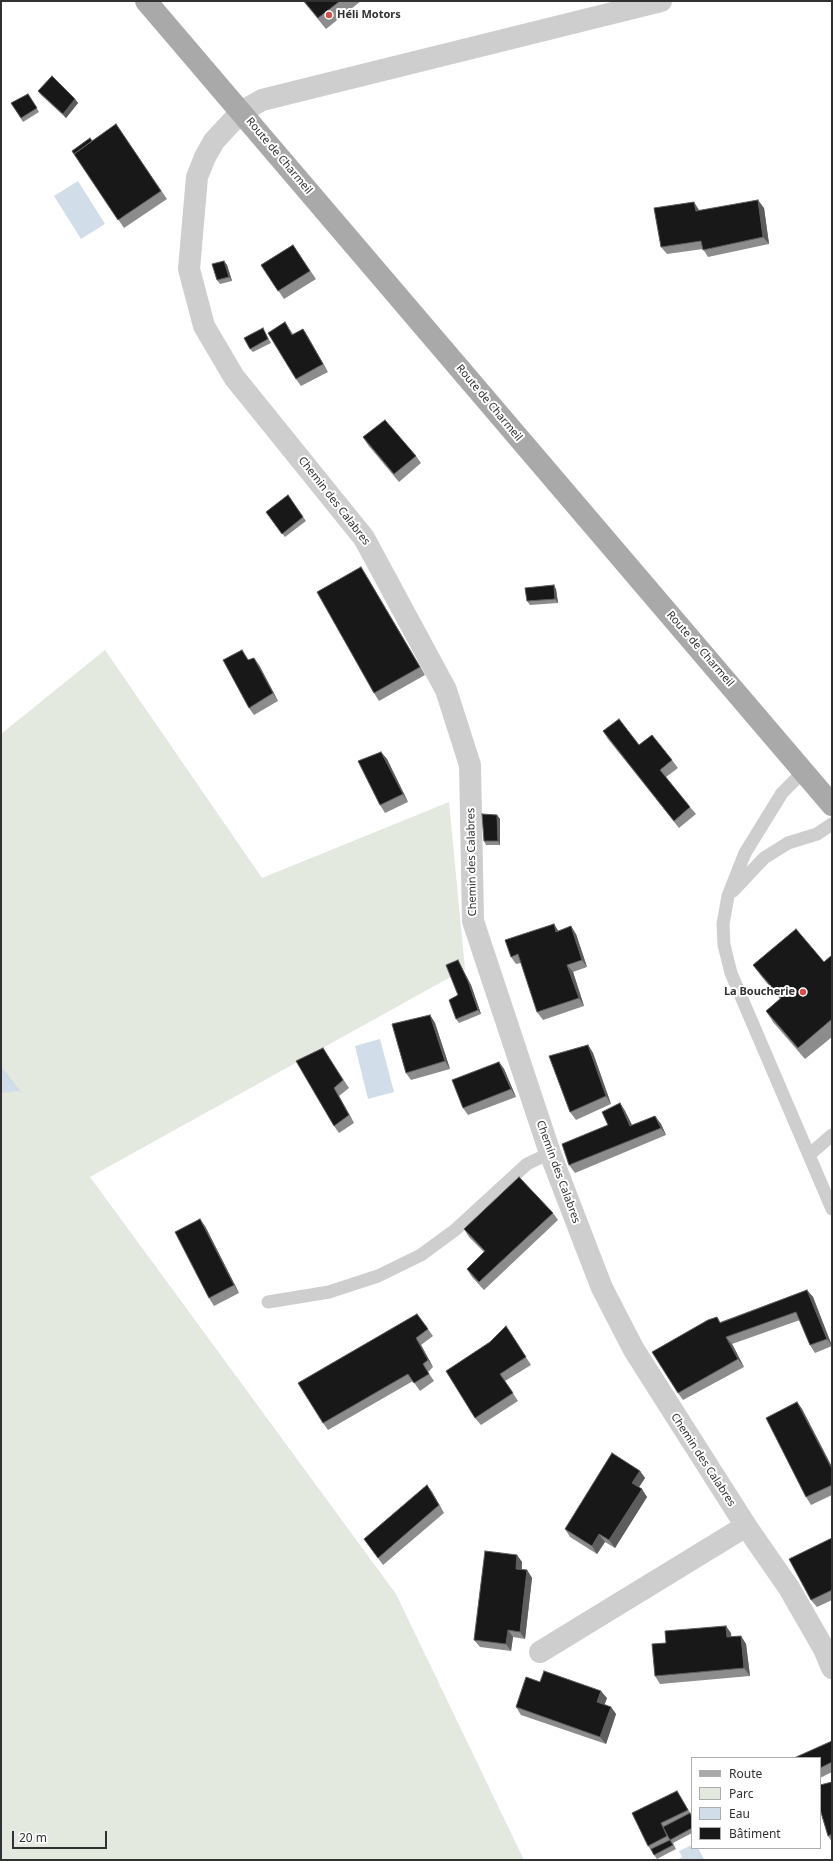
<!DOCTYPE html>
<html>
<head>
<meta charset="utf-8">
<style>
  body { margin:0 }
  #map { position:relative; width:833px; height:1861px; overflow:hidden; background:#fff; font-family:"Noto Sans",sans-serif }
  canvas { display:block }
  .frame { position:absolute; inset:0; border:2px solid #313131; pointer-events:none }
  .legend { position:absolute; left:691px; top:1757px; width:130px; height:92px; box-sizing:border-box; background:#fff; border:1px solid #adadad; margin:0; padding:5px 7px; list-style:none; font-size:12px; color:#313131 }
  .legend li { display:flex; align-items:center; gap:8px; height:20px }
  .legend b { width:20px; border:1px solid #adadad }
  .scale { position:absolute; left:12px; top:1831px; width:95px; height:18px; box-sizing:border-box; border:2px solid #313131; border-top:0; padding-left:5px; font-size:12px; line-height:14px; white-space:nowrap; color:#313131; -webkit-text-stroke:3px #fff; paint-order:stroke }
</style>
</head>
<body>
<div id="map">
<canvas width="833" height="1861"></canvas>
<div class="frame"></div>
<ul class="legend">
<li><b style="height:5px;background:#a9a9a9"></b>Route</li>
<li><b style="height:11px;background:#e3e9df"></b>Parc</li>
<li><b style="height:11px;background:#d1dde9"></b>Eau</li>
<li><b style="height:11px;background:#181818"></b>Bâtiment</li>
</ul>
<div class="scale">20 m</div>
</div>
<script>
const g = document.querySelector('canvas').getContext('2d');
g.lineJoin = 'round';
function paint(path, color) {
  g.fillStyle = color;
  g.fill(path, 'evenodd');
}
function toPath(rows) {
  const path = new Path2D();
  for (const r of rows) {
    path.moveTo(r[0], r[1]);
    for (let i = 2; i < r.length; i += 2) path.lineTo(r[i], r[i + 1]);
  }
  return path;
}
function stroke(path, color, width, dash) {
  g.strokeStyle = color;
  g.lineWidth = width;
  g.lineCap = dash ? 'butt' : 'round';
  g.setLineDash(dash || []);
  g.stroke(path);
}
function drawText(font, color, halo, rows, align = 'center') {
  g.font = font + ' "Noto Sans",sans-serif';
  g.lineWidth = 4;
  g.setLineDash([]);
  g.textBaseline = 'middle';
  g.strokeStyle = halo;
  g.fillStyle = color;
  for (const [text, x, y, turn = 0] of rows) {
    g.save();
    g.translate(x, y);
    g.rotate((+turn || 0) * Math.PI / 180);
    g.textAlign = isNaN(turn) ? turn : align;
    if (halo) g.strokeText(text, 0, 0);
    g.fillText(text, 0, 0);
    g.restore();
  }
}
const green = toPath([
  [105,650,262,878,449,802,465,969,90,1177,396,1594,524,1860,1,1860,1,734]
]);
const water = toPath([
  [78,181,105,224,81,239,54,196],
  [380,1039,394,1092,368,1099,355,1046],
  [1,1066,22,1093,18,1091,1,1093],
  [692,1845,692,1848,698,1848,704,1859,677,1860,682,1857,679,1851]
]);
const lane = toPath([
  [804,771,782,793,745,853,728,896,723,924,724,945,731,973,832,1209],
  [733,891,764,858,788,843,817,834,832,824],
  [809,1155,832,1135],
  [268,1302,329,1292,378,1276,421,1255,455,1230,527,1164,550,1153]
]);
const street = toPath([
  [661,1,262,100,241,112,214,141,205,157,197,177,189,269,204,326,234,377,364,538,446,690,470,765,473,921,550,1153,588,1252,602,1288,634,1350,746,1526,789,1588,824,1649,832,1668],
  [540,1652,746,1526]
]);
const primary = toPath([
  [146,1,832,805]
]);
const wall = toPath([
  [303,1,361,1,326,29],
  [38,91,75,99,78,103,66,118,41,95],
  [28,94,39,112,23,122,11,103],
  [116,124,167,199,124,228,72,151,92,141],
  [764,208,769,244,708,257,703,249,667,254,661,247,699,210],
  [293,245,316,279,284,299,261,265],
  [224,261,227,265,232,281,220,284,217,280],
  [285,322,293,334,303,329,308,337,328,372,301,386,296,379],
  [265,332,271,343,253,352,250,349],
  [363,437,416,456,421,463,399,482,368,445],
  [288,495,306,521,285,537,266,512],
  [366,575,425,675,379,701,374,693],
  [556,589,558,603,530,605,527,601],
  [249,660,259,665,278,701,254,715,249,708],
  [603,731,639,745,672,760,678,768,666,777,690,807,696,814,679,828,608,739],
  [381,752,387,759,408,802,385,813,380,805],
  [497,815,500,819,500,845,486,845,484,841],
  [554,924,558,931,576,934,587,967,573,972,584,1006,543,1020,537,1012,521,963,516,964,511,957],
  [832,955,832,1037,805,1059,773,1022,766,1011,780,999,761,976,753,965,824,962],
  [460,964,471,985,481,1014,459,1023,456,1019],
  [430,1015,435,1023,450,1069,411,1080,406,1073],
  [588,1045,593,1053,611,1104,576,1120,570,1112],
  [328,1056,349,1088,339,1096,354,1123,339,1133,334,1126],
  [499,1062,504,1069,516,1097,468,1115,463,1108],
  [620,1103,625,1111,632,1125,655,1116,661,1124,666,1135,575,1173,569,1165,608,1125],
  [553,1213,558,1220,484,1290,472,1277,467,1269,484,1252,469,1237,464,1229],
  [205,1226,239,1293,214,1306,209,1298],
  [807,1290,813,1297,832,1346,815,1353,810,1345,800,1320,732,1344,744,1367,683,1400,678,1393,717,1317,720,1322],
  [417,1314,433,1336,421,1345,433,1367,428,1372,434,1381,420,1391,413,1381,328,1430,323,1423],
  [511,1334,531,1365,505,1381,518,1401,481,1425,475,1418],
  [797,1402,802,1409,832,1467,832,1495,811,1505,806,1497],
  [640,1471,645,1478,639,1487,647,1497,615,1548,605,1542,597,1554,570,1537,565,1529],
  [427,1485,432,1492,444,1513,383,1565,364,1539],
  [832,1538,832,1600,817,1607,811,1600],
  [517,1555,522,1562,522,1570,527,1570,532,1578,525,1639,513,1637,511,1651,480,1647,474,1640],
  [731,1633,731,1637,741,1636,746,1644,750,1676,660,1684,655,1676,666,1643],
  [540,1682,607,1698,604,1704,611,1707,616,1714,606,1744,521,1715,516,1707],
  [832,1741,832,1772,820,1778,820,1758],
  [832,1782,832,1842,828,1836],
  [677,1791,682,1799,692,1816,692,1833,673,1843,676,1849,657,1859,648,1846]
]);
const shadedWall = toPath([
  [75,99,78,103,66,118,63,114],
  [758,200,764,208,769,244,763,237],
  [694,202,699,210,701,219,696,211],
  [224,261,227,265,232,281,229,277],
  [303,329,308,337,328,372,323,364],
  [361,567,366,575,425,675,420,667],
  [554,585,556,589,558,603,555,599],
  [254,658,259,665,278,701,273,693],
  [381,752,387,759,408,802,403,794],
  [497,815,500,819,500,845,498,841],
  [554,924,559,932,556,932],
  [571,926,576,934,587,967,582,960],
  [458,960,460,964,471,985,481,1014,478,1010],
  [567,965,573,972,584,1006,579,998],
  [430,1015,435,1023,450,1069,445,1061],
  [588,1045,593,1053,611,1104,606,1096],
  [499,1062,504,1069,516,1097,511,1089],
  [334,1088,339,1096,354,1123,349,1115],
  [620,1103,625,1111,636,1133,630,1126],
  [655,1116,661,1124,666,1135,661,1128],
  [200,1219,205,1226,239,1293,234,1285],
  [807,1290,813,1297,832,1346,827,1339],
  [726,1337,732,1344,744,1367,738,1359],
  [416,1338,421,1345,433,1367,428,1360],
  [797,1402,802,1409,832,1467,832,1469],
  [640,1471,645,1478,637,1490,632,1483],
  [427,1485,432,1492,444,1513,439,1505],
  [642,1489,647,1497,615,1548,609,1540],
  [599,1534,605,1542,597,1554,592,1546],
  [517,1555,522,1562,521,1577,516,1569],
  [527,1570,532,1578,525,1639,520,1632],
  [726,1626,731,1633,732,1645,727,1637],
  [508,1630,513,1637,511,1651,506,1644],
  [741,1636,746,1644,750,1676,744,1668],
  [601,1691,607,1698,603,1709,597,1702],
  [611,1707,616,1714,606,1744,600,1737]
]);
const building = toPath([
  [304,1,340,1,318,18,304,1],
  [52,76,75,99,63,114,38,91,52,76],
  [28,94,37,108,21,118,11,103,28,94],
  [116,124,161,191,118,220,74,154,116,124],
  [90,138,92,141,74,154,72,151,90,138],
  [758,200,763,237,703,250,701,241,661,247,654,208,694,202,696,211,758,200],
  [293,245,310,271,278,291,261,265,293,245],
  [224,261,229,277,217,280,212,264,224,261],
  [285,322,292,335,303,329,323,364,296,379,268,333,285,322],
  [263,328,268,339,250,349,244,338,263,328],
  [385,420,416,456,394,474,363,437,385,420],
  [288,495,303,517,282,534,266,512,288,495],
  [361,567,420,667,374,693,317,592,361,567],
  [554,585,555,599,527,601,525,588,554,585],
  [242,650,248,660,254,658,273,693,249,708,223,660,242,650],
  [619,719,639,745,652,735,672,760,660,770,690,807,674,821,603,731,619,719],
  [381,752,403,794,380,805,358,761,381,752],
  [482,814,497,815,498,841,484,841,482,814],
  [554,924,556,932,571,926,582,960,567,965,579,998,537,1012,518,954,511,957,505,940,554,924],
  [796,929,824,962,832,955,832,1019,798,1048,766,1011,781,998,753,965,796,929],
  [458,960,468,981,478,1010,456,1019,449,1000,458,995,446,965,458,960],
  [430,1015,445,1061,406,1073,392,1024,430,1015],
  [588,1045,606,1096,570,1112,549,1056,588,1045],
  [323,1048,343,1080,334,1088,349,1115,334,1126,296,1061,323,1048],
  [499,1062,511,1089,463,1108,452,1080,499,1062],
  [620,1103,630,1126,655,1116,661,1128,569,1165,562,1144,608,1125,602,1112,620,1103],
  [519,1177,553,1213,479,1282,467,1269,485,1251,464,1229,519,1177],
  [200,1219,234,1285,209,1298,175,1232,200,1219],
  [807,1290,827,1339,810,1345,796,1312,726,1337,738,1359,678,1393,652,1352,708,1320,717,1317,720,1323,807,1290],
  [417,1314,428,1329,416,1338,428,1360,423,1364,429,1374,414,1383,408,1374,323,1423,298,1383,417,1314],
  [506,1326,526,1357,500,1374,513,1393,475,1418,446,1371,490,1342,506,1326],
  [797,1402,832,1469,832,1485,806,1497,766,1418,797,1402],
  [612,1453,640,1471,632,1483,642,1489,609,1540,599,1534,592,1546,565,1529,612,1453],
  [427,1485,439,1505,378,1558,364,1539,427,1485],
  [832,1538,832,1590,811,1600,789,1559,832,1538],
  [485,1551,517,1555,516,1569,527,1570,520,1632,508,1630,506,1644,474,1640,485,1551],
  [726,1626,727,1637,741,1636,744,1668,655,1676,652,1644,666,1643,665,1631,726,1626],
  [544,1671,601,1691,597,1702,611,1707,600,1737,516,1707,526,1677,540,1682,544,1671],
  [832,1741,832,1762,820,1768,820,1758,794,1758,832,1741],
  [832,1782,832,1834,828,1836,820,1809,820,1785,832,1782],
  [677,1791,688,1810,661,1823,667,1836,648,1846,632,1813,677,1791],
  [690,1813,692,1817,692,1828,670,1840,663,1827,690,1813],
  [670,1840,673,1845,654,1855,651,1849,670,1840]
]);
const markers = [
  [329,15,4,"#d0504c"],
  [803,992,4,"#d0504c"]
];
const poiNames = [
  ["Héli Motors",337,15],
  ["La Boucherie",795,992,"right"]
];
const streetNames = [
  ["Route de Charmeil",279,156,50],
  ["Route de Charmeil",489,403,50],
  ["Chemin des Calabres",334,501,52],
  ["Route de Charmeil",700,649,49],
  ["Chemin des Calabres",472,862,-91],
  ["Chemin des Calabres",558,1172,70],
  ["Chemin des Calabres",703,1460,57]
];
paint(green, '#e3e9df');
paint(water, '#d1dde9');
stroke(lane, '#cecece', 13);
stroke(street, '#cecece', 22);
stroke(primary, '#a9a9a9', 22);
paint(wall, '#8c8c8c');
paint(shadedWall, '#5d5d5d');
paint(building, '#181818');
stroke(building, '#5d5d5d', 1);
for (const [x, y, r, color] of markers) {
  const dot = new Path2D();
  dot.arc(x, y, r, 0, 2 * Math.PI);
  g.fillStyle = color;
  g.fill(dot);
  stroke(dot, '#fff', 1.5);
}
drawText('bold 11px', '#313131', '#fff', poiNames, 'left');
drawText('11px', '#313131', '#fff', streetNames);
</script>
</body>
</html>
